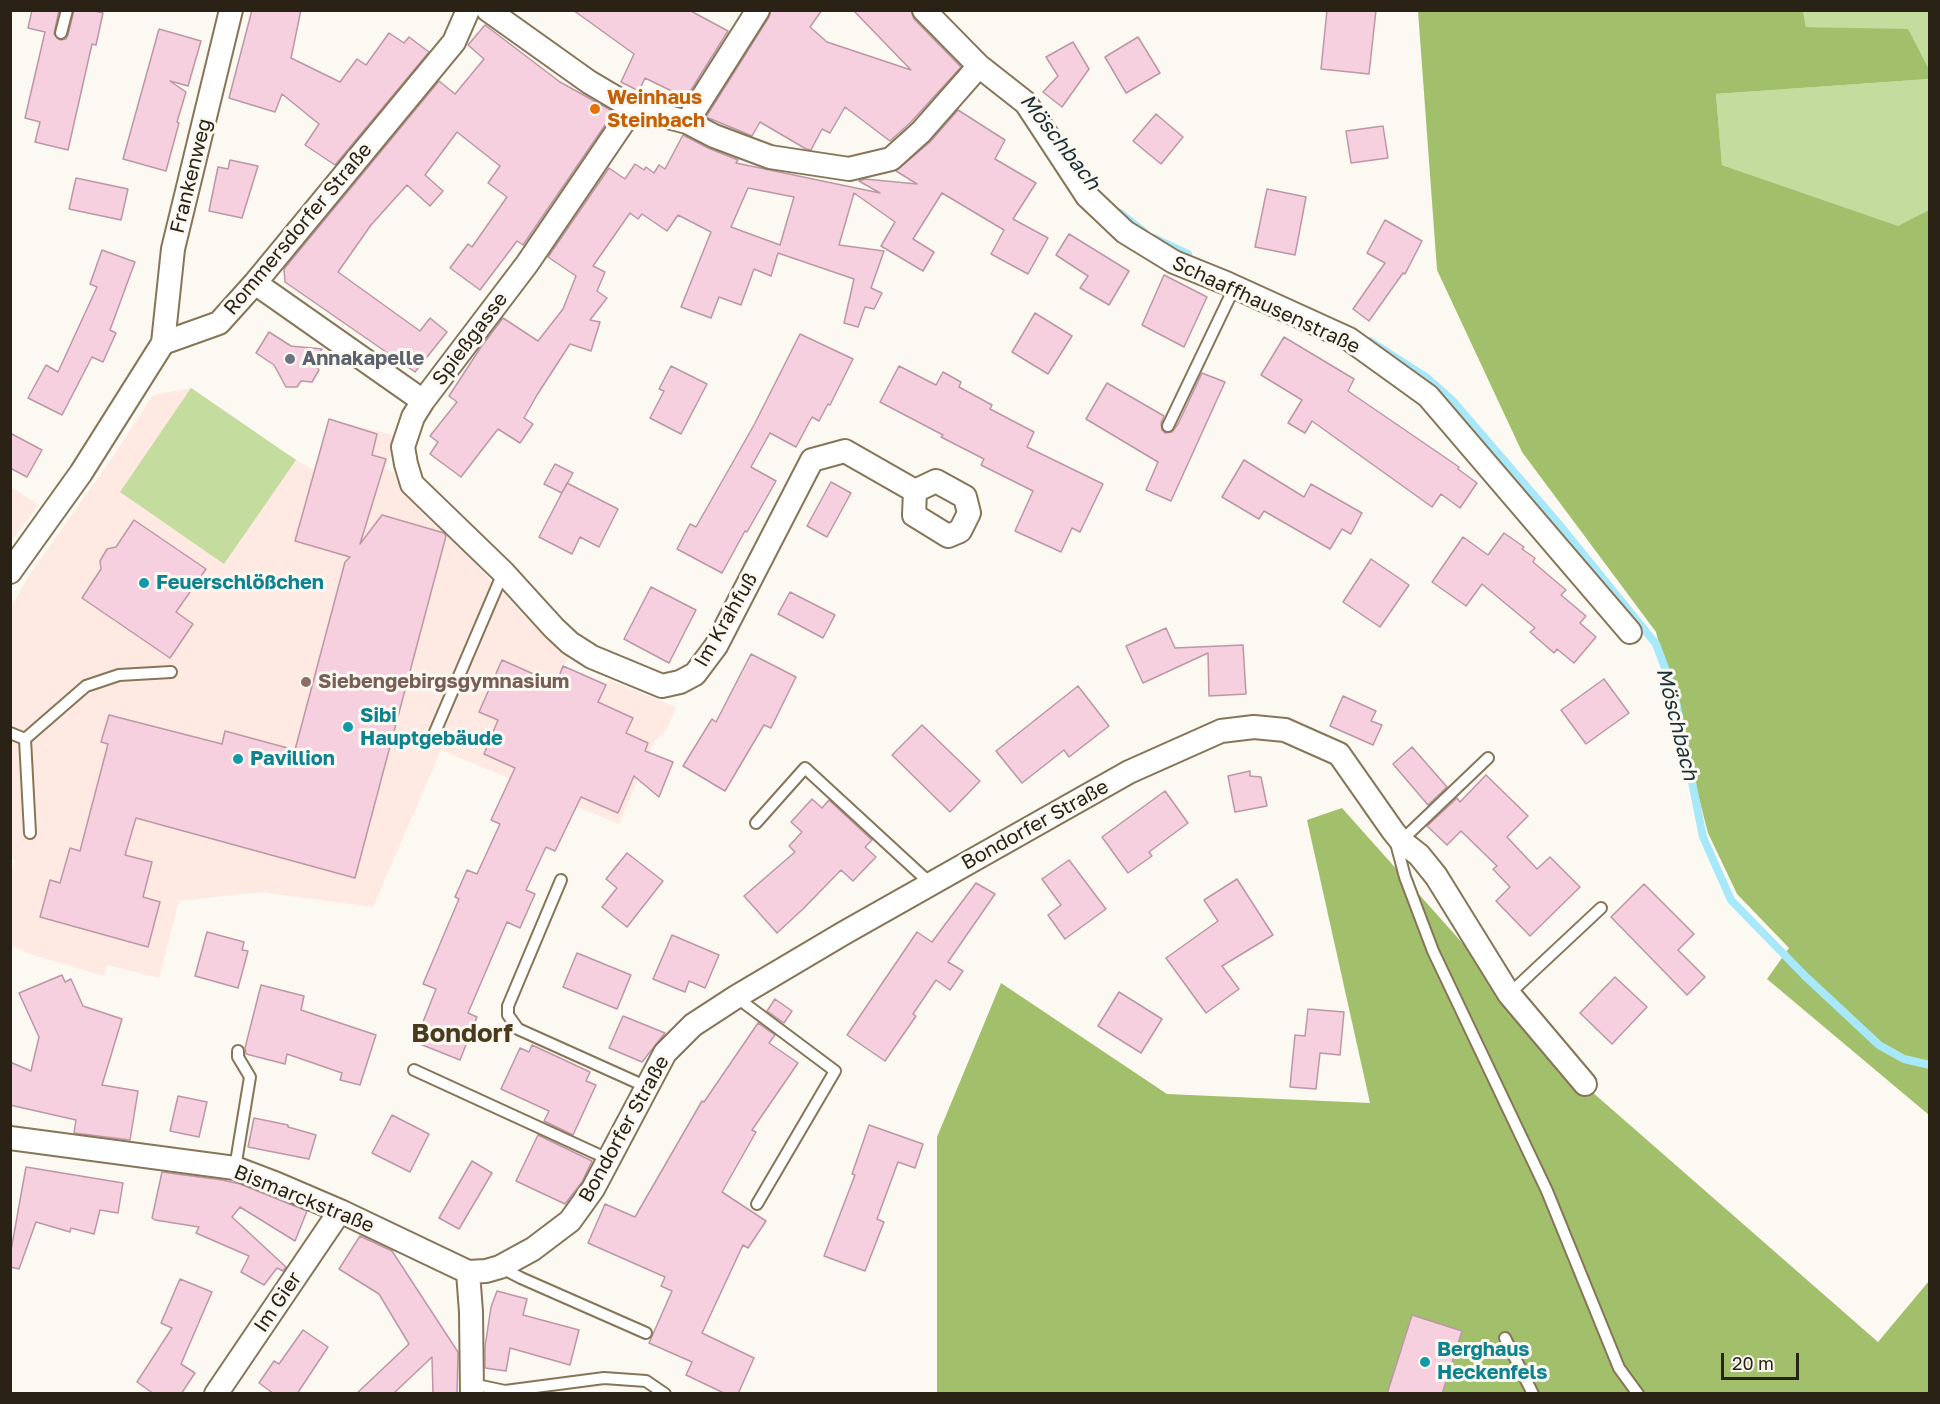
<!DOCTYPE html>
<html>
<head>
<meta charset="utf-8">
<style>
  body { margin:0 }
  #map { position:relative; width:1940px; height:1404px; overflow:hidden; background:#fcf8f2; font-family:"Golos Text",sans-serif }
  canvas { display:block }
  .frame { position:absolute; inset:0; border:12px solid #292215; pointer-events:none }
  .scale { position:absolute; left:1721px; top:1353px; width:78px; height:27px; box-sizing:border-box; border:3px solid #292215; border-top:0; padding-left:8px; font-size:18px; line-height:21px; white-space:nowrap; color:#292215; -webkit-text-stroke:4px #fcf8f2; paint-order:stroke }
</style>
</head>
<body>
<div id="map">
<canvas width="1940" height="1404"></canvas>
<div class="frame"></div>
<div class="scale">20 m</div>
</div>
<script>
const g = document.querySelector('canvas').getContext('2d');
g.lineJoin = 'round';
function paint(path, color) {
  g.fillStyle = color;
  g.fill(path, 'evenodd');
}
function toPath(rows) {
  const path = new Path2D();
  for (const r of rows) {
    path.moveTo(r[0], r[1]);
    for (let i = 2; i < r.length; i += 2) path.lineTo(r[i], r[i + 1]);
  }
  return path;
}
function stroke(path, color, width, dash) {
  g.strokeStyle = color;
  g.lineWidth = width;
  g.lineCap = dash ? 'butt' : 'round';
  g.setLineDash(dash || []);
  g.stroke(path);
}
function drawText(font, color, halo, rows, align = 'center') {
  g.font = font + ' "Golos Text",sans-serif';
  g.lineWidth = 6;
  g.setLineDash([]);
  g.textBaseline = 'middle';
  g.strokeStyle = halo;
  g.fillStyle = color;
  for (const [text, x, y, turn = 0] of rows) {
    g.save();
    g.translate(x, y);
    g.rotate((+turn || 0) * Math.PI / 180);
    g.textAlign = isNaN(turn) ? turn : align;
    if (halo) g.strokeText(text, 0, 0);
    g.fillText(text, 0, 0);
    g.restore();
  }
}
const education = toPath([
  [192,388,296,460,314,470,329,419,396,436,386,469,393,472,403,491,429,520,449,533,491,581,551,643,568,657,564,666,606,683,609,680,676,707,667,729,654,742,619,824,441,750,373,907,261,892,179,901,159,978,107,965,104,976,30,954,11,945,10,872,15,860,10,858,11,607,30,574,110,461,153,395],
  [11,487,39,505,11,541]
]);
const green = toPath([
  [1803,11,1929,11,1929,69,1908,30,1806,27],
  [1929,79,1929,210,1899,227,1722,165,1716,94],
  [191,388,296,460,224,564,120,492]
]);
const forest = toPath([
  [1418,11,1803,11,1806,27,1908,29,1929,69,1929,79,1716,94,1722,165,1898,226,1929,210,1929,1115,1767,979,1789,948,1737,894,1708,833,1656,632,1522,452,1437,270],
  [1342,808,1515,1002,1591,1091,1878,1342,1929,1281,1929,1393,937,1393,937,1137,1001,983,1167,1094,1370,1103,1307,820]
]);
const stream = toPath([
  [1120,213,1144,232],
  [1154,238,1188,254],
  [1370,341,1426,377,1453,401,1558,523,1656,644,1674,692,1703,837,1731,900,1805,976,1879,1045,1904,1059,1930,1065]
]);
const building = toPath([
  [32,10,59,10,54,34,60,40,66,39,68,35,74,10,90,10,103,13,96,45,92,44,68,150,35,142,40,122,25,118,45,32,28,28,32,10],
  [252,10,301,10,291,58,340,82,357,59,366,65,389,33,404,43,409,37,429,52,335,165,305,145,319,124,282,94,275,112,229,98,252,10],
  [573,10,689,10,728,31,686,98,645,78,639,91,621,82,634,54,573,10],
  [771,10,822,10,810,27,827,42,911,70,853,10,911,10,914,19,961,67,911,122,890,141,845,107,830,133,822,129,811,150,806,149,760,122,752,136,706,117,769,17,771,10],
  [1327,10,1376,10,1369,74,1321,69,1327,10],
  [485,25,560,82,614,112,523,245,517,241,480,290,450,268,468,244,472,247,507,197,488,183,500,166,457,132,425,175,443,191,430,206,407,185,371,225,338,272,420,331,430,318,447,332,415,372,285,282,284,269,439,81,455,94,484,59,468,45,485,25],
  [159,29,201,41,188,86,170,81,186,92,177,122,179,123,166,171,123,159,159,29],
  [1138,37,1160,73,1126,93,1105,57,1138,37],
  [1073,42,1089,69,1062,107,1043,92,1058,76,1046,57,1073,42],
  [958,110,1005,140,995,159,1036,183,1013,219,1048,238,1028,274,991,254,1004,230,942,193,913,239,934,252,923,271,881,246,895,222,854,193,839,245,884,251,871,288,882,293,874,309,865,307,858,327,844,323,854,279,778,253,771,276,754,269,741,305,719,297,711,318,681,307,711,232,678,215,667,231,642,214,638,219,630,213,593,266,605,272,597,291,607,298,590,320,600,322,591,351,570,344,537,395,524,418,533,424,520,443,498,429,461,477,430,454,438,442,430,436,457,402,449,396,481,347,503,318,538,341,563,309,576,276,548,257,609,168,625,179,635,164,644,170,646,167,654,173,659,165,665,169,683,135,708,148,738,160,736,163,880,193,859,181,865,179,917,184,896,171,930,142,958,110],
  [748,188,794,197,780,245,731,227,748,188],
  [1156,114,1183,137,1161,164,1133,141,1156,114],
  [1383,126,1388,158,1351,163,1346,131,1383,126],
  [230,160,258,166,242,218,209,211,218,167,228,169,230,160],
  [76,178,128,189,121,220,69,209,76,178],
  [1267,189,1306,197,1295,255,1255,247,1267,189],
  [1385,220,1422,241,1405,274,1403,273,1369,321,1353,309,1385,263,1367,253,1385,220],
  [1069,234,1129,271,1109,305,1080,288,1088,276,1056,255,1069,234],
  [102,250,135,262,110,330,116,333,103,362,92,357,62,415,28,398,46,365,58,372,97,287,90,284,102,250],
  [1164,275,1207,297,1184,347,1142,325,1164,275],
  [1035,313,1072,336,1048,374,1012,352,1035,313],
  [269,332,291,346,322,349,314,361,319,370,312,382,301,381,297,387,286,387,274,365,256,353,269,332],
  [800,334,853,359,830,405,828,404,819,421,812,417,796,447,770,433,751,467,776,481,747,532,745,531,722,573,677,549,690,524,696,527,754,425,800,334],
  [1284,337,1354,379,1348,391,1459,467,1458,469,1477,483,1460,508,1441,494,1432,507,1312,421,1305,433,1288,423,1302,400,1261,375,1284,337],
  [671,366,707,384,681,434,650,418,664,391,659,389,671,366],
  [899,366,936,385,943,372,961,382,959,387,992,405,990,409,1034,432,1027,447,1103,484,1080,532,1072,528,1061,552,1015,531,1033,491,981,465,984,459,941,437,943,435,880,402,899,366],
  [1202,373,1225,382,1171,501,1146,490,1158,462,1086,419,1107,383,1164,416,1161,423,1162,430,1165,433,1172,432,1178,424,1202,373],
  [329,419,377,434,372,455,386,459,360,544,382,515,444,533,446,536,355,878,136,818,125,855,152,862,143,897,160,902,148,947,40,917,50,880,60,883,70,848,80,851,108,744,101,742,109,715,222,744,225,731,295,750,345,562,350,557,295,541,329,419],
  [10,433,42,450,27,477,10,468,10,433],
  [1244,460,1304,497,1311,484,1362,513,1351,534,1342,529,1330,549,1264,511,1259,519,1222,497,1244,460],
  [555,464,573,473,562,493,544,484,555,464],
  [831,482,851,493,827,537,807,526,831,482],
  [567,483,618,509,599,547,580,537,572,554,539,537,567,483],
  [134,520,206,569,176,612,193,624,170,658,82,598,101,569,100,561,107,549,116,547,134,520],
  [1504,533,1524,547,1522,549,1535,558,1533,562,1566,590,1561,595,1586,616,1580,623,1596,637,1574,663,1557,649,1554,653,1530,632,1535,628,1482,584,1466,606,1432,582,1463,537,1488,555,1504,533],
  [1371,559,1409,585,1380,627,1343,602,1371,559],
  [651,587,696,610,669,663,624,639,651,587],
  [790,592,835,615,823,638,778,614,790,592],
  [1166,628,1175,648,1243,645,1246,694,1209,696,1208,653,1143,683,1126,646,1166,628],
  [751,654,796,677,771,728,764,725,725,791,683,766,712,719,716,722,751,654],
  [502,660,556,684,563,666,606,685,598,702,633,718,626,733,648,743,645,751,673,762,659,797,634,776,618,813,581,797,555,851,546,847,526,890,535,894,520,928,507,922,468,1013,477,1017,460,1060,415,1042,436,989,423,984,459,899,455,897,467,870,477,874,500,824,491,820,515,768,484,754,498,720,479,712,502,660],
  [1604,679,1629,713,1586,744,1561,710,1604,679],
  [1078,686,1109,726,1069,757,1064,750,1022,783,996,751,1078,686],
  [1343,696,1376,711,1371,721,1382,725,1373,745,1330,726,1343,696],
  [922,725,980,781,950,812,892,755,922,725],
  [1412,747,1447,787,1428,805,1393,764,1412,747],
  [1250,771,1250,776,1261,777,1267,806,1235,812,1228,776,1250,771],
  [1486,775,1528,816,1507,837,1537,869,1550,857,1580,887,1530,936,1496,901,1510,887,1493,869,1497,866,1461,831,1447,845,1427,826,1457,798,1460,802,1486,775],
  [1165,791,1188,823,1149,852,1152,856,1128,873,1102,837,1165,791],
  [812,799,822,808,829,800,872,840,865,847,876,857,853,881,841,870,803,909,777,933,744,896,795,852,789,846,802,832,791,822,812,799],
  [627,853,663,881,627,927,602,907,617,888,606,879,627,853],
  [1069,860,1106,909,1065,939,1048,915,1061,905,1042,879,1069,860],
  [1237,879,1273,935,1222,966,1239,989,1206,1013,1166,958,1218,921,1204,900,1237,879],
  [976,883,995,894,948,962,963,971,950,990,936,980,913,1014,916,1016,885,1061,847,1035,917,932,932,942,976,883],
  [1644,884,1694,934,1678,950,1705,977,1687,995,1611,917,1644,884],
  [207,932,244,942,242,950,248,951,238,988,195,976,207,932],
  [672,935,719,955,705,988,689,981,685,992,653,979,672,935],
  [577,953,631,975,617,1009,563,987,577,953],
  [62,975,65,982,71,979,83,1006,122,1019,102,1085,138,1091,130,1140,74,1133,76,1120,10,1105,10,1062,31,1071,39,1037,19,993,62,975],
  [1615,977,1647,1007,1612,1044,1580,1013,1615,977],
  [261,985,304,996,301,1010,376,1035,360,1085,340,1080,342,1073,287,1054,285,1064,246,1054,245,1048,261,985],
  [1119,992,1162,1019,1141,1053,1098,1026,1119,992],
  [775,999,792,1011,784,1023,767,1011,775,999],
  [1308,1009,1344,1012,1340,1055,1320,1053,1316,1089,1290,1087,1295,1035,1305,1036,1308,1009],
  [623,1016,665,1033,642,1062,609,1048,623,1016],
  [758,1023,775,1035,769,1043,798,1063,752,1130,756,1132,722,1192,766,1221,748,1248,743,1245,702,1333,754,1358,738,1394,726,1394,686,1375,692,1362,649,1343,672,1291,661,1286,665,1277,588,1243,605,1204,635,1217,702,1101,704,1102,758,1023],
  [532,1045,590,1072,586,1081,596,1085,573,1135,544,1121,549,1111,501,1089,520,1048,529,1052,532,1045],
  [178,1096,207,1102,199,1137,170,1131,178,1096],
  [392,1115,429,1134,410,1172,372,1153,392,1115],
  [254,1118,288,1125,288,1127,316,1135,309,1159,248,1147,254,1118],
  [869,1125,923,1144,915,1168,898,1162,877,1219,884,1222,865,1271,824,1256,855,1175,852,1174,869,1125],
  [538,1135,592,1161,582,1182,565,1204,516,1181,538,1135],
  [472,1161,492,1173,459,1229,439,1218,472,1161],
  [26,1167,123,1183,118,1213,100,1210,94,1234,71,1228,70,1232,36,1222,19,1269,10,1267,10,1256,26,1167],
  [162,1172,222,1180,240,1184,307,1211,295,1241,240,1207,232,1217,286,1267,283,1271,277,1268,264,1285,241,1272,249,1256,196,1233,199,1227,155,1220,152,1218,162,1172],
  [360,1236,392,1251,458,1352,457,1394,433,1394,432,1357,393,1394,356,1394,409,1344,379,1294,339,1269,360,1236],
  [180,1279,212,1292,181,1364,195,1373,181,1394,154,1394,137,1382,172,1328,161,1323,180,1279],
  [497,1291,527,1299,523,1315,579,1330,570,1365,510,1348,506,1371,485,1368,485,1347,491,1307,497,1291],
  [1412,1315,1462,1331,1442,1394,1387,1394,1412,1315],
  [303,1330,328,1347,297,1394,274,1394,259,1383,274,1361,279,1364,303,1330]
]);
const lane = toPath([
  [61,33,67,10],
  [1168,426,1235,286],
  [435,732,503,573],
  [10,733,25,739,86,686,119,675,171,672],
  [25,739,30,833],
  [756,823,805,768,931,884],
  [1401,841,1488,758],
  [1396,843,1405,877,1433,951,1547,1191,1619,1368,1638,1394],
  [561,880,508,1006,508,1015,518,1029,647,1087],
  [1509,994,1601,908],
  [736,997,835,1071,757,1204],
  [414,1070,608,1159],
  [235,1168,250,1077,238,1057,238,1051],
  [500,1267,521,1278,646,1333],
  [1505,1338,1533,1394],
  [472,1384,505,1391,604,1378,646,1381,665,1394]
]);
const street = toPath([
  [488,10,589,82,633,108,687,122,714,136,770,157,849,169,891,159,921,132,979,66],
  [924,10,979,66,1026,103,1087,196,1125,232,1174,262,1226,283,1349,339,1428,396,1630,632],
  [687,122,758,10],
  [255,283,423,401,527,264,633,108],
  [163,343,173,249,231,10],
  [423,401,413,417,403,447,406,464,412,484,503,572,554,628,570,643,592,657,662,686,680,682,695,674,716,646,812,460,845,451,915,491,914,515,948,536,960,531,969,513,965,497,936,481,915,491],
  [10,572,81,473,163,343,219,323,255,283,454,42,468,10],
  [10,1138,235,1168,277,1184,340,1211,468,1272,486,1271,500,1267,533,1249,570,1221,593,1189,665,1053,693,1025,736,997,844,933,1129,772,1221,731,1254,727,1285,730,1339,754,1393,831,1401,841,1419,855,1436,876,1509,994,1585,1084],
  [468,1272,471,1312,472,1394],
  [216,1394,340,1211]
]);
const markers = [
  [595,109,6,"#e8710a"],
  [290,359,6,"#6b7280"],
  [144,583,6,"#0f9aa8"],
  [306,682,6,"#8d6e63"],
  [348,727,6,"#0f9aa8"],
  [238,759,6,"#0f9aa8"],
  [1425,1362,6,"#0f9aa8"]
];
const foodNames = [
  ["Weinhaus",607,98],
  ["Steinbach",607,121]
];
const streetNames = [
  ["Frankenweg",191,176,-76],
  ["Rommersdorfer Straße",298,229,-50],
  ["Schaaffhausenstraße",1266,305,25],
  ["Spießgasse",470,339,-53],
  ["Im Krahfuß",726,620,-60],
  ["Bondorfer Straße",1035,825,-29],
  ["Bondorfer Straße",624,1129,-61],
  ["Bismarckstraße",304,1199,22],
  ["Im Gier",278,1302,-56]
];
const worshipNames = [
  ["Annakapelle",302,359]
];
const cultureNames = [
  ["Feuerschlößchen",156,583],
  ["Sibi",360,716],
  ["Hauptgebäude",360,739],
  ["Pavillion",250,759],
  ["Berghaus",1437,1350],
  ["Heckenfels",1437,1373]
];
const educationNames = [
  ["Siebengebirgsgymnasium",318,682]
];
const waterNames = [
  ["Möschbach",1060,142,52],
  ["Möschbach",1677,724,76]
];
const districtNames = [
  ["Bondorf",462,1034]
];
paint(education, '#feeae2');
paint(green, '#c4dc9d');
paint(forest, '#a2c06b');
stroke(stream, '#a7e9fa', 8);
paint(building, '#f7d0e0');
stroke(building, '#bc97a6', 1.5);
stroke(lane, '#877557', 14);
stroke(street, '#877557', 26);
stroke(lane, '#fff', 10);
stroke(street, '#fff', 22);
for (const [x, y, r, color] of markers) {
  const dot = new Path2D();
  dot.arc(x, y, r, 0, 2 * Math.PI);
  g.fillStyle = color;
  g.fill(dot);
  stroke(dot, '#fcf8f2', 2);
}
drawText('bold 20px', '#c56008', '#fcf8f2', foodNames, 'left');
drawText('20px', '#292215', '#fcf8f2', streetNames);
drawText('bold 20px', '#5b616d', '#fcf8f2', worshipNames, 'left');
drawText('bold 20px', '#0d838f', '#fcf8f2', cultureNames, 'left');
drawText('bold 20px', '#785e54', '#fcf8f2', educationNames, 'left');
drawText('italic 21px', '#1b3036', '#fcf8f2', waterNames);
drawText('bold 26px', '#49391d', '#fcf8f2', districtNames);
</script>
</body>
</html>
